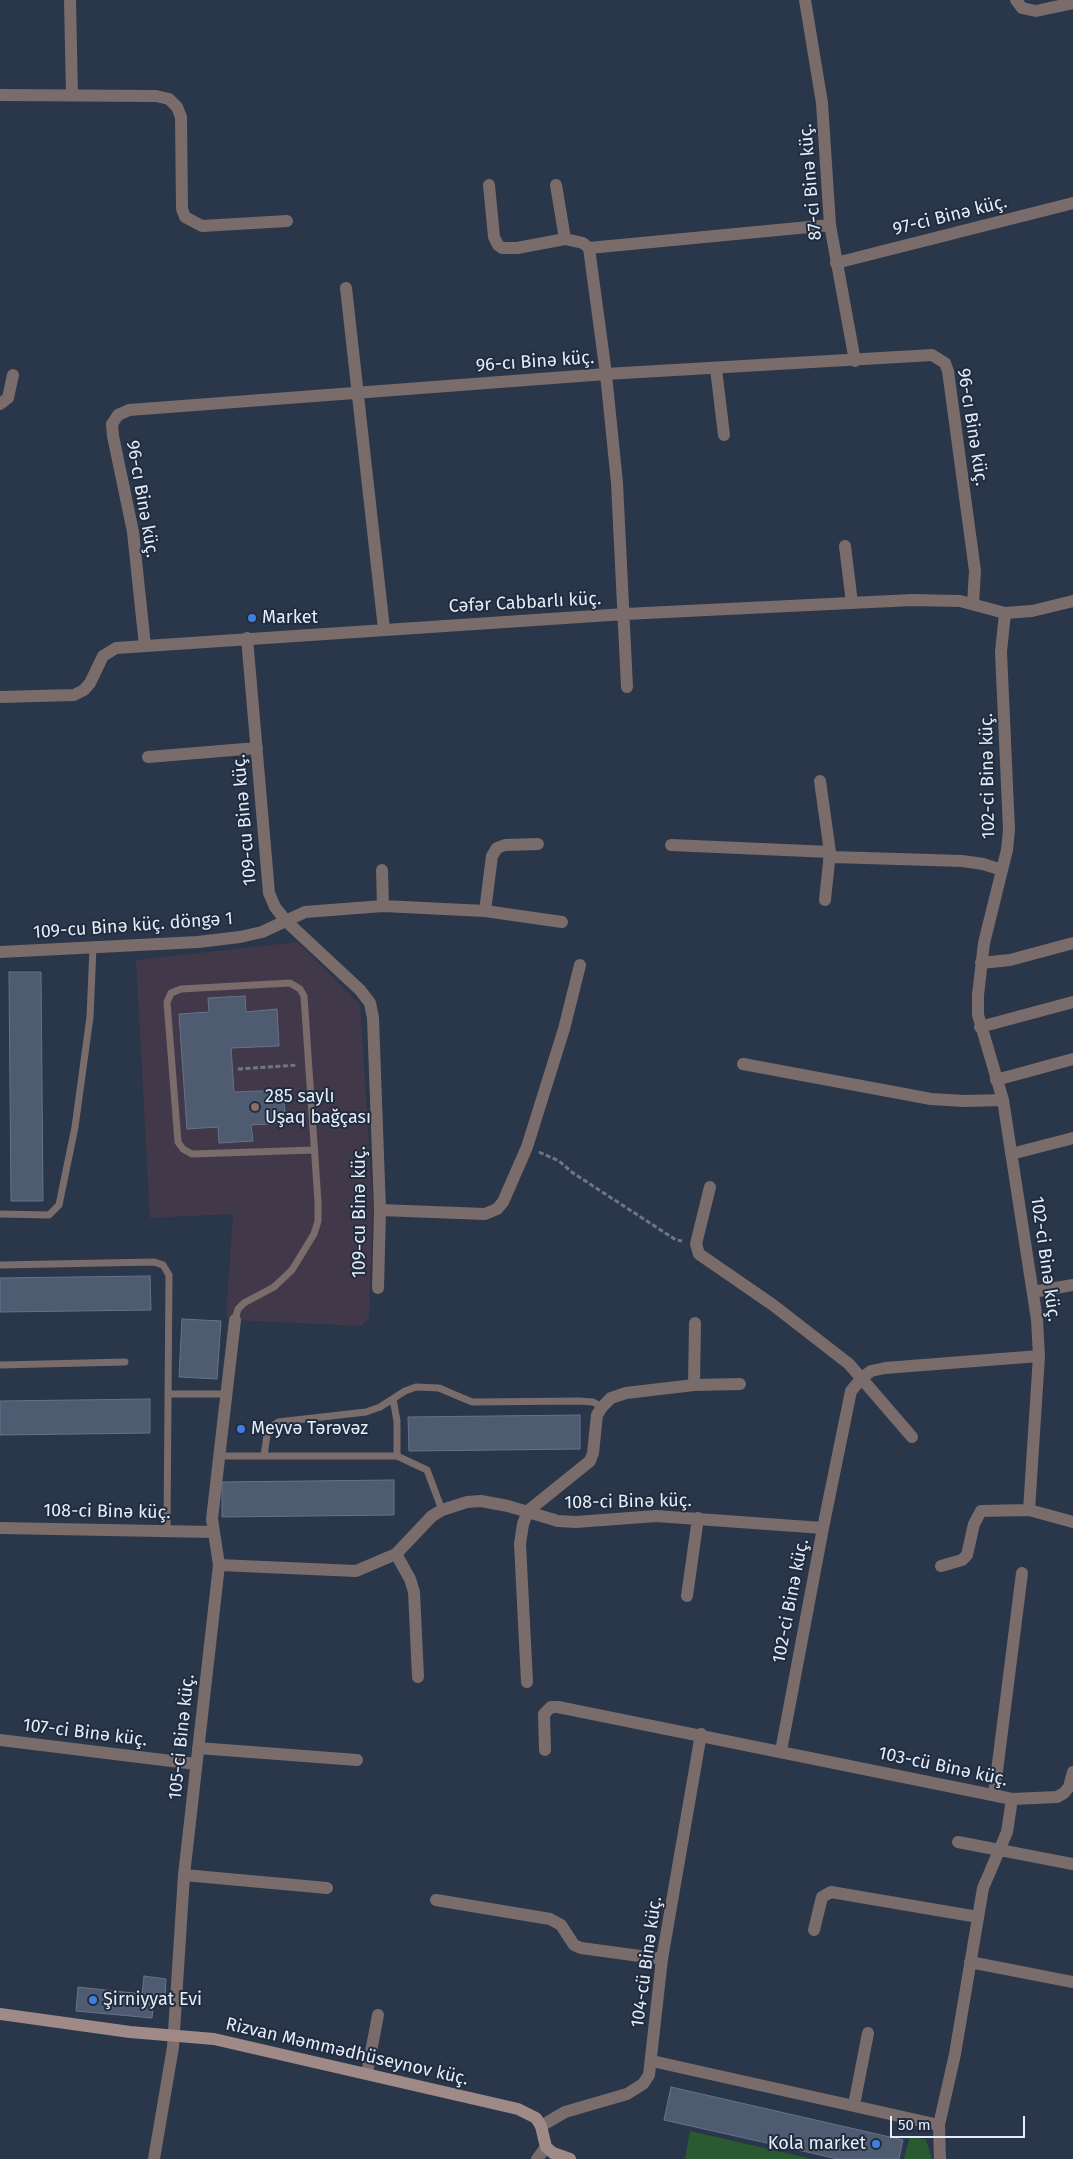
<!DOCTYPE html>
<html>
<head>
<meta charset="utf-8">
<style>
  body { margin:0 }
  #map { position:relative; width:1073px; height:2159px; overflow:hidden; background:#2a3649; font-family:"Fira Sans",sans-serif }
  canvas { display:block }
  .scale { position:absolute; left:890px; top:2116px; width:135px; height:22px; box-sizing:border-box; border:2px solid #e5edf9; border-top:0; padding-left:6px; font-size:15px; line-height:18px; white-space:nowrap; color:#e5edf9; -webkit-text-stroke:4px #212c3f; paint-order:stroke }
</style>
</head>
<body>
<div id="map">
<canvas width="1073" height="2159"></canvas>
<div class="scale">50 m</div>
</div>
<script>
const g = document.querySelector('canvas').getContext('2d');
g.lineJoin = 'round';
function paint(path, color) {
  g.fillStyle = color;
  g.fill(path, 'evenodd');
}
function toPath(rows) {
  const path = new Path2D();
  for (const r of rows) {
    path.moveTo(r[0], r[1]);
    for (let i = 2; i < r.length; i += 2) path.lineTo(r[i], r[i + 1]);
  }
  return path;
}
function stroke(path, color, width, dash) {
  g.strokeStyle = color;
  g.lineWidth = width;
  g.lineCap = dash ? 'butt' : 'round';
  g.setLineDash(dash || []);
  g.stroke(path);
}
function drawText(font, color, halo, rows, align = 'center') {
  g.font = font + ' "Fira Sans",sans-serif';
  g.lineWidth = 4;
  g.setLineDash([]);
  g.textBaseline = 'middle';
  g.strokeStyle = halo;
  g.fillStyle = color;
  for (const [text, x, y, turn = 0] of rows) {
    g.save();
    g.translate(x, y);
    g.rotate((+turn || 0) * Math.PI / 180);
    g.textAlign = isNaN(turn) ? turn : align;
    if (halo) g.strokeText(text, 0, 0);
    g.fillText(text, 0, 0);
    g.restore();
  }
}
const education = toPath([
  [298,942,360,1005,373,1208,369,1318,361,1326,235,1320,226,1317,233,1214,150,1218,136,960]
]);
const green = toPath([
  [690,2131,812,2159,685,2159],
  [910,2136,926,2140,932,2159,904,2159]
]);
const building = toPath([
  [9,972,41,972,43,1201,11,1201,9,972],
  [245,996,246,1012,277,1009,279,1046,231,1048,234,1092,283,1090,286,1123,251,1125,253,1141,219,1143,218,1127,187,1129,179,1014,209,1012,208,998,245,996],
  [150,1276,151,1310,0,1312,0,1278,150,1276],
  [182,1319,221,1321,217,1379,179,1377,182,1319],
  [150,1399,150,1433,0,1435,0,1401,150,1399],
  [580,1415,580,1449,409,1451,408,1417,580,1415],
  [394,1480,394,1515,222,1517,222,1482,394,1480],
  [144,1976,166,1979,165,1998,154,1997,152,2018,76,2011,78,1987,142,1994,144,1976],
  [671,2087,903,2140,899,2159,838,2159,664,2120,671,2087]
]);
const path = toPath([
  [238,1069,298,1065],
  [539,1152,559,1161,573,1173,676,1240,682,1241]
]);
const lane = toPath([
  [0,1214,49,1215,59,1205,75,1127,90,1017,93,947],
  [0,1265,154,1262,163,1265,169,1275,167,1529],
  [235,1320,238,1309,244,1303,274,1287,292,1270,314,1234,318,1221,318,1202,304,996,300,989,290,983,181,989,171,993,167,1002,178,1142,183,1149,192,1154,314,1150],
  [0,1365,125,1362],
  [169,1394,226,1394],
  [393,1399,397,1421,397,1456],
  [218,1456,397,1456,427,1470,442,1510],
  [264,1456,267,1435,271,1427,278,1422,366,1412,380,1407,405,1391,416,1387,439,1388,472,1402,579,1401,593,1402,602,1407]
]);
const street = toPath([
  [70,0,72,95],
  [805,0,822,103,830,225,855,361],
  [1016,0,1022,8,1036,11,1073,3],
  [0,95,156,96,169,99,177,107,181,117,182,209,185,217,202,226,287,221],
  [489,185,494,237,498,245,502,248,517,248,565,239,583,243,589,248,830,225],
  [556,185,565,239],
  [589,248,606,374,617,483,627,687],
  [836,263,1073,203],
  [346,288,384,629],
  [716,369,724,435],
  [0,404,8,398,13,375],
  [845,546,852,603],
  [247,638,269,893,275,907,286,921,360,990,370,1003,373,1018,380,1210,378,1288],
  [145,646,133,532,113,436,112,424,118,415,129,410,606,374,932,355,945,363,948,371,975,571,973,604],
  [0,697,74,695,84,690,90,683,103,656,116,648,625,614,912,600,960,601,1005,613,1032,611,1073,601],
  [148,757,257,748],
  [820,781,830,852,825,900],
  [671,845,830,852,832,857,962,861,983,864,1002,870],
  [382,870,383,906],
  [485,911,492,856,497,848,505,845,538,844],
  [0,952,198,942,240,937,262,932,305,912,383,906,485,911,562,922],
  [981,963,1010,960,1073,943],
  [980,1027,1073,1002],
  [743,1064,931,1099,964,1101,1003,1100],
  [996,1080,1073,1059],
  [1011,1154,1073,1138],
  [710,1187,696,1244,699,1254,773,1305,849,1364,912,1437],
  [380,1210,485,1214,497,1209,503,1202,527,1147,564,1029,580,965],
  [1033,1292,1073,1285],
  [694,1385,695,1323],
  [1029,1510,1039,1356],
  [0,1528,213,1532],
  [396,1554,410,1579,414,1592,418,1677],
  [219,1565,356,1571,396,1554,432,1516,442,1510,467,1502,481,1501,508,1506,558,1521,576,1522,656,1516,823,1528],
  [941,1566,962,1560,967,1555,974,1524,981,1511,1029,1510,1073,1522],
  [687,1596,698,1518],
  [527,1682,520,1544,523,1524,528,1511,590,1461,593,1453,597,1415,602,1407,611,1398,626,1393,694,1385,740,1384],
  [0,1740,196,1764],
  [198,1748,357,1760],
  [545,1750,544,1714,551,1707,558,1707,1012,1799,1007,1832,983,1888,955,2054,939,2125,940,2159],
  [781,1751,823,1528,851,1391,862,1378,871,1371,885,1368,1039,1356,1037,1320,1003,1100,978,1015,978,995,984,943,1007,850,1009,830,1001,652,1005,613],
  [994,1795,1022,1573],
  [1012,1799,1057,1797,1064,1793,1069,1787,1073,1772],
  [958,1842,1073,1864],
  [184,1875,327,1888],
  [436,1900,550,1919,561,1925,574,1945,581,1948,662,1959],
  [814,1930,822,1897,831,1892,978,1917],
  [970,1962,1073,1982],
  [652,2061,939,2125],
  [367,2073,378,2015],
  [854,2105,868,2033],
  [541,2126,565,2112,627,2094,643,2084,649,2075,662,1959,701,1734],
  [154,2159,173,2047,184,1875,219,1565,212,1519,235,1320],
  [537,2159,546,2147]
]);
const secondary = toPath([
  [0,2014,130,2032,214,2039,518,2109,536,2118,541,2126,546,2147,553,2153,570,2159]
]);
const markers = [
  [252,618,5,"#3f7fe0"],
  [255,1107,5,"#8d6e63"],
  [241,1429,5,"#3f7fe0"],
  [93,2000,5,"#3f7fe0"],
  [876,2144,5,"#3f7fe0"]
];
const streetNames = [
  ["87-ci Binə küç.",811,182,-95],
  ["97-ci Binə küç.",950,216,-14],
  ["96-cı Binə küç.",535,362,-4],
  ["96-cı Binə küç.",972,427,81],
  ["96-cı Binə küç.",142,499,80],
  ["Cəfər Cabbarlı küç.",525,603,-3],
  ["102-ci Binə küç.",988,776,-91],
  ["109-cu Binə küç.",245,820,-95],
  ["109-cu Binə küç. döngə 1",133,926,-4],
  ["109-cu Binə küç.",360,1212,-90],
  ["102-ci Binə küç.",1045,1259,82],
  ["108-ci Binə küç.",628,1502,-1],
  ["108-ci Binə küç.",107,1512,1],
  ["102-ci Binə küç.",791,1601,-79],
  ["107-ci Binə küç.",85,1733,7],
  ["105-ci Binə küç.",182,1737,-84],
  ["103-cü Binə küç.",943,1767,12],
  ["104-cü Binə küç.",647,1962,-82],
  ["Rizvan Məmmədhüseynov küç.",347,2052,13]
];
const poiNames = [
  ["Market",262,618],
  ["285 saylı",265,1097],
  ["Uşaq bağçası",265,1118],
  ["Meyvə Tərəvəz",251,1429],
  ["Şirniyyat Evi",103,2000],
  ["Kola market",866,2144,"right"]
];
paint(education, '#41394a');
paint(green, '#2a5a2f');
paint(building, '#4f5b70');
stroke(building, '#667389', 1);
stroke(path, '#6c7687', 3, [5, 2.5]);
stroke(lane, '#796c6a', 7);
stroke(street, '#796c6a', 12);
stroke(secondary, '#9f8a87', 12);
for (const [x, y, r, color] of markers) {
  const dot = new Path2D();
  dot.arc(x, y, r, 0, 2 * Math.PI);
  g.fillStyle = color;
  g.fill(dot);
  stroke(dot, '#212c3f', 2);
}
drawText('18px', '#e5edf9', '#212c3f', streetNames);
drawText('18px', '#e5edf9', '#212c3f', poiNames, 'left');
</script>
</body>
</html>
